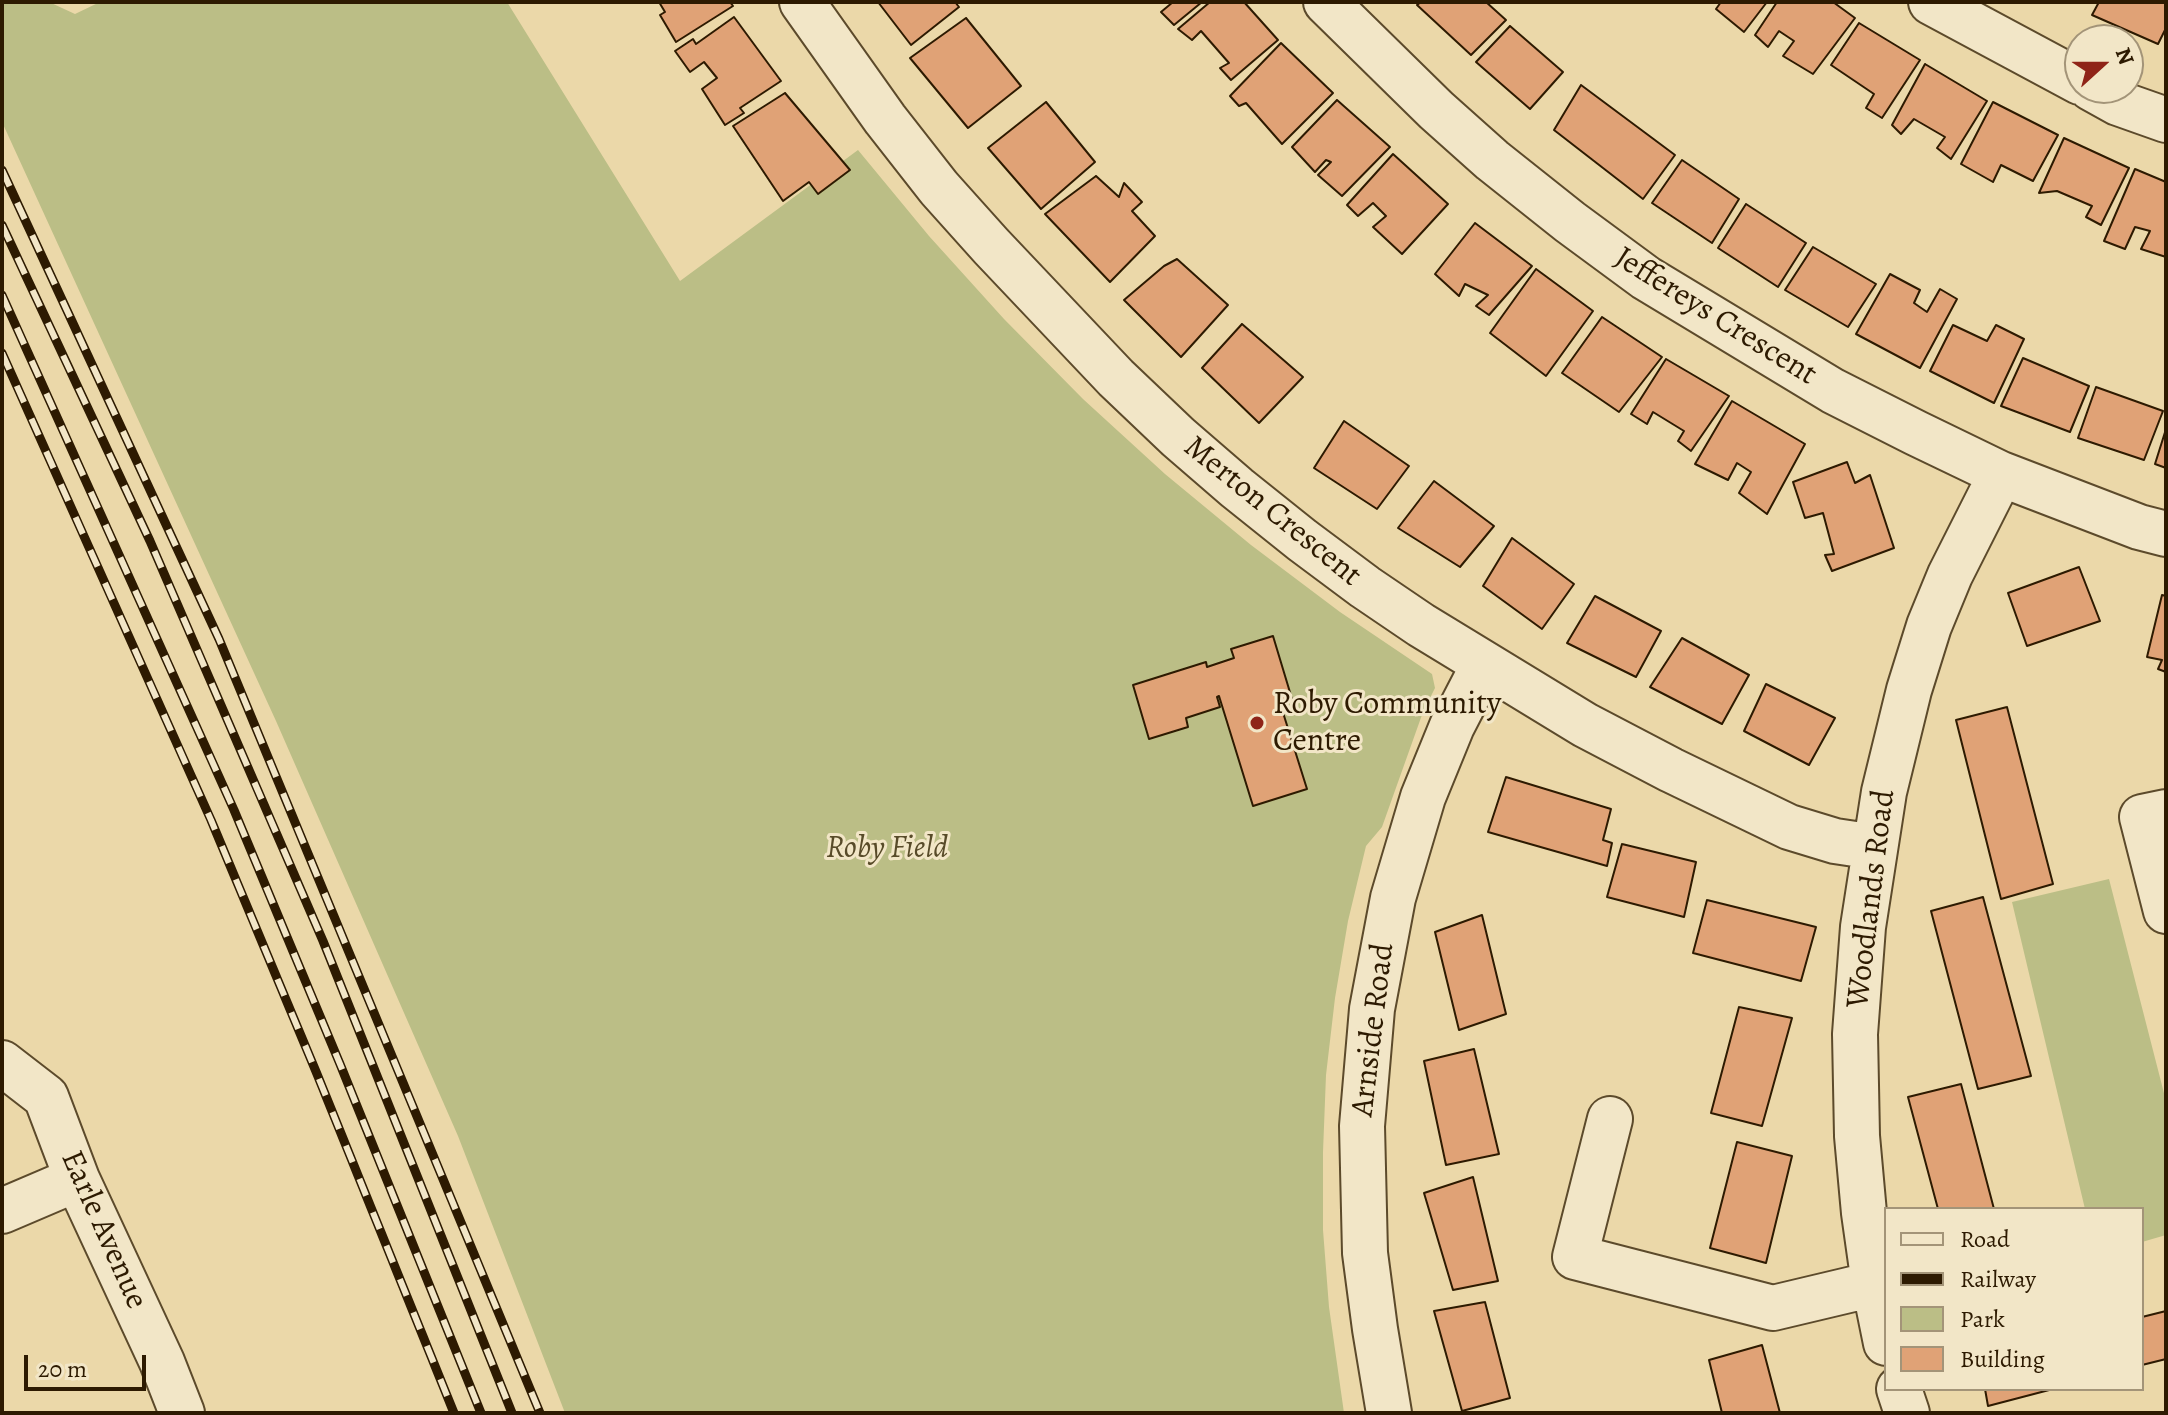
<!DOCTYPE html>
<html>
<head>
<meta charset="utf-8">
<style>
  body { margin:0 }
  #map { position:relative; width:2168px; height:1415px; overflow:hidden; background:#ebd8a9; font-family:Alegreya,serif }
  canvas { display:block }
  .frame { position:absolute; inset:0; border:4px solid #2d1a01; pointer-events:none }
  .legend { position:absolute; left:1884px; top:1207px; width:260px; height:184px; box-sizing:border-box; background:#f2e6c7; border:2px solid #a39478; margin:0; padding:10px 14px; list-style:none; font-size:24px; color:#2d1a01 }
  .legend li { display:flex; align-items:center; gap:16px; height:40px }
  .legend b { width:40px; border:2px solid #a39478 }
  .north { position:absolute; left:2064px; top:24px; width:80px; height:80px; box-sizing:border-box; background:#f2e6c7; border:2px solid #a39478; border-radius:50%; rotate:69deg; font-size:22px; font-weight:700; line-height:32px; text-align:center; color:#2d1a01 }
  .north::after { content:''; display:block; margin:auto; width:28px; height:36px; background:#8f2418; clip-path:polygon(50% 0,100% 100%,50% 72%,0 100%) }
  .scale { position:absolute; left:24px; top:1355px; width:122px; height:36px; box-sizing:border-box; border:4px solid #2d1a01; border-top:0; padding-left:10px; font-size:24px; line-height:28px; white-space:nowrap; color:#2d1a01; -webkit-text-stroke:6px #f2e6c7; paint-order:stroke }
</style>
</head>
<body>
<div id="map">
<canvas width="2168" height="1415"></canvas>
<div class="frame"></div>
<ul class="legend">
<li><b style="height:10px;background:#f2e6c7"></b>Road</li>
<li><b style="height:10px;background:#2d1a01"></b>Railway</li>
<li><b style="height:22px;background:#bbbe86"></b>Park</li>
<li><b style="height:22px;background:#e0a276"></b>Building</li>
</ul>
<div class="north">N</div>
<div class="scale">20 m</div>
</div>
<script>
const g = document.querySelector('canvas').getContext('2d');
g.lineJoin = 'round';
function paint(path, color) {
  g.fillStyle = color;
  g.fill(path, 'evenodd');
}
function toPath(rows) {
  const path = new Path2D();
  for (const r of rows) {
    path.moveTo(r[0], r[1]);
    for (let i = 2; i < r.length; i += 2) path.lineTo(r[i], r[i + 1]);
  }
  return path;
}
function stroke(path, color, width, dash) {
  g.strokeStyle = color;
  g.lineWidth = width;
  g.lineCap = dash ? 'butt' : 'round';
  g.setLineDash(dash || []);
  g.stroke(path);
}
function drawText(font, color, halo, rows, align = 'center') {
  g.font = font + ' Alegreya,serif';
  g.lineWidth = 6;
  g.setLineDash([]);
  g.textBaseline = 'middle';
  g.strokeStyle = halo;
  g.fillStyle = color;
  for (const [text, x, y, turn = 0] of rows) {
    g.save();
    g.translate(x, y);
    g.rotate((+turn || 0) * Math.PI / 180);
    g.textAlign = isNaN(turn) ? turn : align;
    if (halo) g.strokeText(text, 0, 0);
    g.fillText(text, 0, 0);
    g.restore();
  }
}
const green = toPath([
  [2,2,49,2,75,14,100,2,507,2,680,281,858,150,929,236,1004,319,1083,399,1165,474,1251,545,1340,612,1432,674,1435,688,1423,712,1382,827,1366,846,1348,921,1335,998,1326,1075,1323,1152,1323,1230,1329,1307,1344,1413,565,1413,458,1136,276,721,2,122],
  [2109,879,2166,1101,2166,1235,2142,1242,2142,1209,2085,1209,2012,902]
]);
const building = toPath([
  [659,2,730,2,733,6,676,42,660,15,665,12,659,2],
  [878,2,955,2,959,7,911,45,878,2],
  [1173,2,1202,2,1174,25,1161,12,1173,2],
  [1210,2,1244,2,1278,40,1231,80,1220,68,1229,63,1201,31,1192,40,1178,29,1210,2],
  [1421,2,1486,2,1506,20,1471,55,1417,5,1421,2],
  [1721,2,1767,2,1744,32,1716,9,1721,2],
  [1777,2,1833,2,1855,18,1813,74,1783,56,1794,41,1779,31,1768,47,1755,35,1777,2],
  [2099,2,2166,2,2166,28,2158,44,2092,15,2099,2],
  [734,17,781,81,740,108,744,113,725,125,702,89,717,78,704,62,690,72,675,51,693,39,696,44,734,17],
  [966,18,1021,86,968,128,910,58,966,18],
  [1859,23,1920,60,1882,118,1866,108,1874,94,1831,65,1859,23],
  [1510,26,1563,72,1530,109,1476,62,1510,26],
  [1281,43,1333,93,1282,144,1246,103,1239,106,1230,96,1281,43],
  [1925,64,1987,101,1951,159,1937,148,1945,137,1914,119,1901,134,1892,125,1925,64],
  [1581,85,1675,155,1643,199,1554,130,1581,85],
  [785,93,850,170,818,194,809,182,783,201,733,126,785,93],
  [1337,100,1390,147,1342,196,1318,175,1331,162,1326,160,1315,172,1292,147,1337,100],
  [1046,102,1095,162,1041,209,988,148,1046,102],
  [1993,102,2058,135,2033,181,2001,165,1993,182,1961,164,1993,102],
  [2064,138,2129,168,2101,225,2086,217,2092,206,2057,191,2039,193,2064,138],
  [1393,154,1448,204,1402,254,1373,227,1386,216,1373,203,1358,216,1347,205,1393,154],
  [1682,160,1739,199,1712,243,1652,203,1682,160],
  [2135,169,2166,182,2166,257,2141,249,2150,231,2135,227,2125,249,2104,241,2135,169],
  [1096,176,1119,197,1124,183,1142,202,1132,211,1155,236,1110,282,1045,214,1096,176],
  [1746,204,1806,243,1778,287,1718,248,1746,204],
  [1475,223,1532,266,1489,315,1476,306,1488,295,1465,284,1459,296,1435,274,1475,223],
  [1813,247,1876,284,1848,327,1785,290,1813,247],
  [1177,259,1228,305,1181,357,1124,300,1164,266,1177,259],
  [1536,269,1593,311,1546,376,1490,333,1536,269],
  [1890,274,1920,290,1914,303,1927,312,1940,289,1957,299,1920,368,1856,334,1890,274],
  [1602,317,1662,357,1619,412,1562,373,1602,317],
  [1242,324,1303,377,1259,423,1202,368,1242,324],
  [1953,325,1987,341,1996,325,2024,339,1994,403,1930,371,1953,325],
  [2023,358,2089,386,2070,432,2001,406,2023,358],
  [1666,359,1729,396,1691,451,1678,441,1684,431,1653,412,1647,424,1631,414,1666,359],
  [2096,387,2163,411,2144,460,2078,438,2096,387],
  [1732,401,1805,444,1767,514,1739,493,1751,472,1737,463,1728,480,1695,464,1732,401],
  [1344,421,1409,466,1377,509,1314,468,1344,421],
  [2166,429,2166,468,2155,464,2166,429],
  [1847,462,1855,483,1870,475,1894,548,1832,571,1825,555,1834,554,1823,513,1805,518,1793,482,1847,462],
  [1434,481,1494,526,1460,567,1398,528,1434,481],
  [1512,538,1574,584,1542,629,1483,586,1512,538],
  [2079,567,2100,621,2027,646,2008,593,2079,567],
  [2162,595,2166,596,2166,672,2158,669,2162,660,2147,657,2162,595],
  [1595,596,1661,631,1636,677,1567,643,1595,596],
  [1273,636,1292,699,1280,703,1307,789,1253,806,1219,696,1217,697,1220,707,1186,718,1188,727,1149,739,1133,685,1206,662,1207,667,1234,658,1231,649,1273,636],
  [1682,638,1749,675,1722,724,1650,687,1682,638],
  [1766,684,1835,718,1809,765,1744,731,1766,684],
  [2007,707,2053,884,2001,899,1956,720,2007,707],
  [1506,777,1611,809,1603,840,1612,843,1607,866,1488,832,1506,777],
  [1622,844,1696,862,1684,917,1607,897,1622,844],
  [1983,897,2031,1076,1978,1089,1931,911,1983,897],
  [1707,900,1816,927,1801,981,1693,953,1707,900],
  [1482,915,1506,1014,1459,1030,1435,932,1482,915],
  [1739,1007,1792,1018,1762,1126,1711,1113,1739,1007],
  [1474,1049,1499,1154,1446,1165,1424,1061,1474,1049],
  [1961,1084,1994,1209,1938,1209,1908,1097,1961,1084],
  [1737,1142,1792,1156,1766,1263,1710,1248,1737,1142],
  [1473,1177,1498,1281,1453,1290,1424,1193,1473,1177],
  [1485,1302,1510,1398,1462,1411,1434,1311,1485,1302],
  [2166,1311,2166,1359,2142,1365,2142,1317,2166,1311],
  [1762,1345,1780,1413,1722,1413,1709,1360,1762,1345],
  [1985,1389,2053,1389,1988,1406,1985,1389]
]);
const street = toPath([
  [802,2,885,119,939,188,991,246,1116,378,1178,437,1237,488,1302,540,1365,587,1421,625,1585,725,1671,770,1789,827,1835,841,1875,847],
  [1326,2,1436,110,1492,160,1570,222,1646,278,1833,391,1916,433,2001,474,2139,527,2166,534],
  [1931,2,2080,82],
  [2091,88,2118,103,2166,120],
  [2166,812,2142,817,2166,911],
  [2,1063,46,1097,77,1179,162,1362,182,1413],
  [1610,1119,1575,1257,1773,1308,1874,1284],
  [2,1211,77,1179],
  [1886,1343,1874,1284,1864,1213,1857,1136,1855,1034,1863,927,1884,792,1909,690,1929,626,1950,575,2001,474],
  [1899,1389,1907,1413],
  [1389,1413,1375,1329,1365,1253,1362,1126,1372,1009,1393,898,1423,797,1452,726,1484,664]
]);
const rail = toPath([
  [2,170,219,639,540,1413],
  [2,225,150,541,323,941,512,1413],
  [2,295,234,810,340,1064,481,1413],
  [2,353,211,820,317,1074,454,1413]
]);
const markers = [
  [1257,723,8,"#8f2418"]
];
const streetNames = [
  ["Jeffereys Crescent",1715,317,32],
  ["Merton Crescent",1272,512,39],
  ["Woodlands Road",1872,899,-83],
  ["Arnside Road",1374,1030,-83],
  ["Earle Avenue",103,1230,66]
];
const poiNames = [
  ["Roby Community",1273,705],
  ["Centre",1273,742]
];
const parkNames = [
  ["Roby Field",887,849]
];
paint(green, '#bbbe86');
paint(building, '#e0a276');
stroke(building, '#2d1a01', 2);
stroke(street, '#5c4a2b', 48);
stroke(street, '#f2e6c7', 44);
stroke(rail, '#2d1a01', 9);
stroke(rail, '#f2e6c7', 6, [18]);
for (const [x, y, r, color] of markers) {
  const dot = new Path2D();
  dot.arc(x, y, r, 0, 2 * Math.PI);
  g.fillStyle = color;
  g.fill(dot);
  stroke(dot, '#f2e6c7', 3);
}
drawText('32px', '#2d1a01', '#f2e6c7', streetNames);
drawText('32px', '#2d1a01', '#f2e6c7', poiNames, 'left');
drawText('italic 32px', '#584b29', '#f2e6c7', parkNames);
</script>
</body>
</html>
